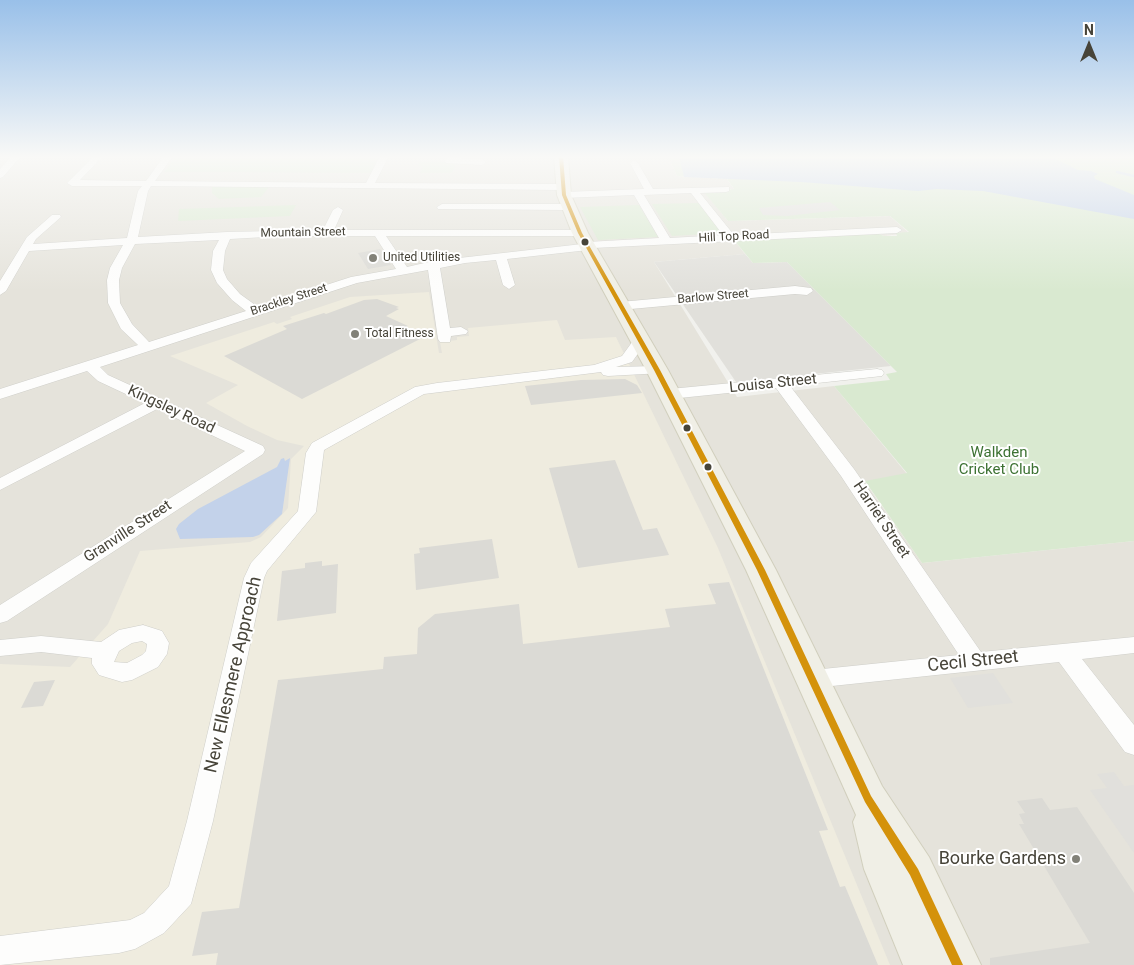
<!DOCTYPE html>
<html>
<head>
<meta charset="utf-8">
<style>
  body { margin:0 }
  #map { position:relative; width:1134px; height:965px; overflow:hidden; background:#f1f1ed; font-family:Roboto,sans-serif }
  canvas { display:block }
  .north { position:absolute; left:1064px; top:20px; width:50px; height:50px; -webkit-text-stroke:4px #fff; paint-order:stroke; rotate:0deg; font-size:14px; font-weight:700; line-height:20px; text-align:center; color:#474439 }
  .north::after { content:''; display:block; margin:auto; width:18px; height:22px; background:#474439; clip-path:polygon(50% 0,100% 100%,50% 72%,0 100%) }
</style>
</head>
<body>
<div id="map">
<canvas width="1134" height="965"></canvas>
<div class="north">N</div>
</div>
<script>
const g = document.querySelector('canvas').getContext('2d');
g.lineJoin = 'round';
function paint(path, color) {
  g.fillStyle = color;
  g.fill(path, 'evenodd');
}
function toPath(rows) {
  const path = new Path2D();
  for (const r of rows) {
    path.moveTo(r[0], r[1]);
    for (let i = 2; i < r.length; i += 2) path.lineTo(r[i], r[i + 1]);
  }
  return path;
}
function stroke(path, color, width, dash) {
  g.strokeStyle = color;
  g.lineWidth = width;
  g.lineCap = dash ? 'butt' : 'round';
  g.setLineDash(dash || []);
  g.stroke(path);
}
function drawText(font, color, halo, rows, align = 'center') {
  g.font = font + ' Roboto,sans-serif';
  g.lineWidth = 4;
  g.setLineDash([]);
  g.textBaseline = 'middle';
  g.strokeStyle = halo;
  g.fillStyle = color;
  for (const [text, x, y, turn = 0] of rows) {
    g.save();
    g.translate(x, y);
    g.rotate((+turn || 0) * Math.PI / 180);
    g.textAlign = isNaN(turn) ? turn : align;
    if (halo) g.strokeText(text, 0, 0);
    g.fillText(text, 0, 0);
    g.restore();
  }
}
const residential = toPath([
  [0,156,668,156,677,176,727,179,734,189,704,191,728,221,890,216,909,233,884,236,877,233,734,240,745,254,654,262,737,397,834,386,907,474,865,482,922,563,1134,541,1134,965,0,965]
]);
const commercial = toPath([
  [429,292,439,353,442,353,440,342,457,340,457,337,469,336,468,328,557,320,565,340,616,337,718,548,890,965,0,965,0,664,70,667,108,624,140,551,250,542,261,537,288,508,291,459,304,446,277,440,247,426,206,403,238,385,170,356,274,322,277,324,292,319,290,317,350,297]
]);
const industrial = toPath([
  [745,254,753,263,787,262,891,366,736,382,654,262]
]);
const green = toPath([
  [176,156,380,156,371,173,164,172],
  [668,156,1134,156,1134,541,922,563,865,481,907,473,834,386,890,380,886,374,897,372,787,262,753,263,733,239,877,233,884,236,897,236,896,233,909,232,890,216,728,221,703,191,734,189,727,179,677,176],
  [420,162,443,162,456,163,452,173,420,173,423,166,418,166],
  [212,187,269,187,261,197,219,199,212,193],
  [699,203,722,233,672,236,652,204],
  [296,205,290,216,178,221,179,209],
  [639,205,658,237,598,240,580,207]
]);
const parking = toPath([
  [830,202,840,210,787,216,763,215,759,208],
  [993,673,1013,703,968,708,950,678],
  [1114,772,1124,786,1134,785,1134,853,1090,790,1107,788,1097,774]
]);
const water = toPath([
  [679,156,1050,156,1078,170,1091,171,1098,174,1094,176,1095,179,1134,195,1134,219,983,191,937,189,918,191,801,182,684,177],
  [284,458,285,461,290,458,282,514,259,535,253,537,180,539,176,529,179,524,198,509,277,467,281,459]
]);
const stream = toPath([
  [1117,172,1134,176]
]);
const building = toPath([
  [380,249,391,265,368,269,358,253],
  [377,299,399,307,396,308,399,309,386,316,408,326,401,330,422,338,302,399,224,356,287,329,283,326,324,313,326,314,364,300],
  [625,379,637,385,642,393,531,405,525,386,581,380],
  [615,460,643,530,657,528,669,555,578,568,549,468],
  [492,539,499,578,416,590,414,554,420,553,419,548],
  [322,561,322,566,338,564,336,613,277,621,282,571,305,568,305,563],
  [729,582,828,830,819,831,840,887,845,886,878,965,216,965,218,953,192,956,202,912,239,908,278,680,383,669,384,657,417,654,418,628,435,614,519,604,523,644,670,627,665,609,716,604,708,584],
  [55,680,43,706,21,708,34,682],
  [1042,798,1050,810,1077,807,1134,893,1134,965,990,965,990,958,1090,943,1019,824,1024,824,1019,814,1025,813,1017,801]
]);
const minor = toPath([
  [12,156,21,156,3,177,0,178,0,169,12,156],
  [94,156,103,156,80,180,146,181,164,156,173,156,155,181,366,183,380,156,389,156,375,183,563,184,568,187,563,190,151,186,148,191,138,237,227,232,323,230,333,210,338,207,343,210,334,230,580,230,585,233,580,236,386,236,407,267,433,261,582,244,587,242,659,238,634,195,564,198,559,195,564,192,644,189,630,163,634,160,638,163,653,189,729,187,729,191,726,192,700,193,734,235,897,227,902,230,897,233,593,248,588,250,507,259,515,285,509,289,503,285,496,260,465,263,440,268,450,328,461,327,468,331,466,334,451,336,450,342,440,342,438,339,428,270,357,283,100,367,108,375,263,446,265,450,263,454,7,621,0,623,0,605,245,451,157,409,0,490,0,478,145,403,98,381,87,371,0,399,0,389,138,345,121,329,108,303,107,280,110,268,123,245,29,251,6,291,0,295,0,281,27,237,52,215,60,215,61,217,36,239,33,244,127,238,138,191,142,186,72,186,67,183,94,156],
  [691,193,723,235,670,238,644,195,691,193],
  [283,236,375,236,396,269,351,277,258,307,240,294,227,279,223,270,225,251,230,239,283,236],
  [219,240,213,251,211,270,217,283,232,300,246,311,149,342,132,324,120,303,119,280,122,268,135,244,219,240],
  [449,158,482,159,486,162,482,165,446,163,445,161,449,158],
  [442,204,568,204,573,207,568,210,438,209,437,207,442,204],
  [795,286,811,288,813,291,807,295,795,294,620,310,614,306,620,302,795,286],
  [640,337,647,341,632,362,616,367,657,366,662,367,664,370,662,373,608,376,603,375,601,372,424,394,324,450,316,512,267,571,264,578,213,821,191,904,164,933,135,949,119,953,0,965,0,936,130,920,144,913,169,886,187,821,244,578,251,563,298,511,306,453,312,443,415,387,437,383,594,365,622,356,635,338,640,337],
  [877,369,882,370,884,373,882,376,790,386,854,469,981,652,1134,637,1134,653,1082,659,1134,725,1134,755,1125,752,1059,662,813,688,805,685,802,679,805,673,813,670,959,655,841,476,776,388,670,399,665,397,662,394,665,391,670,389,877,369],
  [143,625,162,631,169,643,167,654,158,667,132,680,122,682,99,675,92,664,92,658,41,652,0,656,0,640,41,636,101,642,119,630,143,625],
  [142,641,147,644,146,651,142,655,127,663,114,662,119,651,132,643,142,641]
]);
const primary = toPath([
  [554,156,568,156,571,195,588,233,668,370,776,570,882,786,929,857,981,965,903,965,864,869,853,822,856,815,746,570,646,370,572,233,557,195,554,156]
]);
const bus1 = toPath([
  [559,156,563,156,566,195,582,233,660,370,765,570,871,796,918,869,963,965,952,965,910,875,865,802,757,570,654,370,578,233,562,195,559,156]
]);
const markers = [
  [585,242,4.5,"#474439"],
  [373,258,5,"#828178"],
  [355,334,5,"#828178"],
  [687,428,4.5,"#474439"],
  [708,467,4.5,"#474439"],
  [1076,859,5,"#828178"]
];
const farStreetnames = [
  ["Mountain Street",303,233,-1],
  ["Hill Top Road",734,237,-3],
  ["Barlow Street",713,297,-5],
  ["Brackley Street",289,300,-18]
];
const farPoinames = [
  ["United Utilities",383,258],
  ["Total Fitness",365,334]
];
const streetNames = [
  ["Louisa Street",773,384,-6],
  ["Kingsley Road",171,410,25],
  ["Harriet Street",881,520,56],
  ["Granville Street",128,532,-33]
];
const parkNames = [
  ["Walkden",999,453],
  ["Cricket Club",999,470]
];
const nearStreetnames = [
  ["Cecil Street",973,662,-6],
  ["New Ellesmere Approach",234,675,-77]
];
const nearPoinames = [
  ["Bourke Gardens",1066,859]
];
paint(residential, '#e5e3db');
paint(commercial, '#efecdf');
paint(industrial, '#e1e0db');
paint(green, '#d9e9d0');
paint(parking, '#e1e0dc');
paint(water, '#c3d2ea');
stroke(stream, '#c3d2ea', 2.5);
paint(building, '#dbdad5');
stroke(minor, '#cfcfca', 1);
stroke(primary, '#d1cfbd', 2);
paint(minor, '#fdfdfc');
paint(primary, '#f0efe6');
paint(bus1, '#d4920b');
const sky = g.createLinearGradient(0, 0, 0, 291);
sky.addColorStop(0, '#99c0e9');
sky.addColorStop(0.54, '#f9f9f7');
sky.addColorStop(1, '#f9f9f700');
g.fillStyle = sky;
g.fillRect(0, 0, 1134, 291);
for (const [x, y, r, color] of markers) {
  const dot = new Path2D();
  dot.arc(x, y, r, 0, 2 * Math.PI);
  g.fillStyle = color;
  g.fill(dot);
  stroke(dot, '#fff', 2);
}
drawText('12px', '#474439', '#fff', farStreetnames);
drawText('12px', '#474439', '#fff', farPoinames, 'left');
drawText('15px', '#474439', '#fff', streetNames);
drawText('15px', '#3d7233', '#fff', parkNames);
drawText('18px', '#474439', '#fff', nearStreetnames);
drawText('18px', '#474439', '#fff', nearPoinames, 'right');
</script>
</body>
</html>
